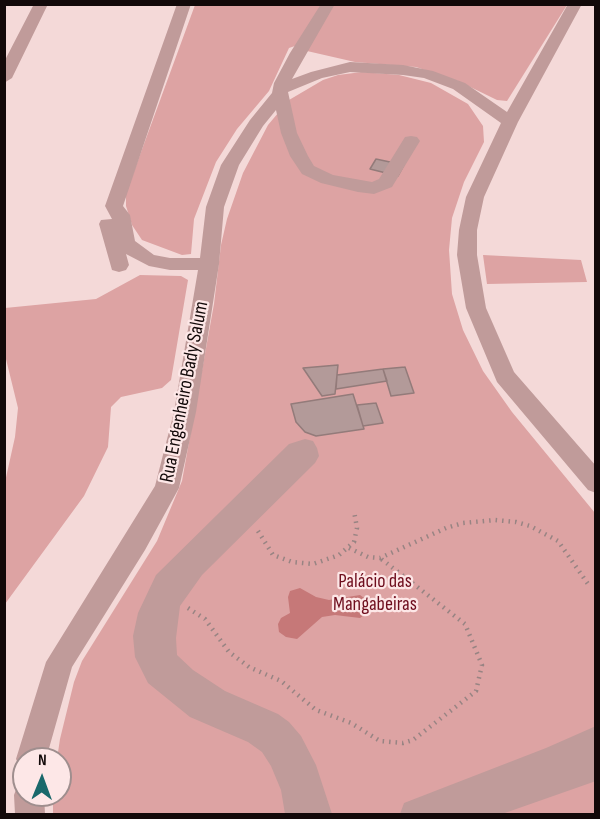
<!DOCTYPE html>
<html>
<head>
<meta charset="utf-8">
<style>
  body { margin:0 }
  #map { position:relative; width:600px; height:819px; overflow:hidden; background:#f4d9d8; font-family:"Sofia Sans Condensed",sans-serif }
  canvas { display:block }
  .frame { position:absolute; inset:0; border:6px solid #120909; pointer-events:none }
  .north { position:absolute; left:12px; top:747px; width:60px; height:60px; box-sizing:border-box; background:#fde7e7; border:2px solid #9f8e8e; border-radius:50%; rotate:1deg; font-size:16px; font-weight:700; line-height:24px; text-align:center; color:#120909 }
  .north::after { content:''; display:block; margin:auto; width:21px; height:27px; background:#1a686b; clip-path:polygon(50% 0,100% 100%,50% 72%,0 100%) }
</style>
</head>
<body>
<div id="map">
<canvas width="600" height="819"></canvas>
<div class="frame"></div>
<div class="north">N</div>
</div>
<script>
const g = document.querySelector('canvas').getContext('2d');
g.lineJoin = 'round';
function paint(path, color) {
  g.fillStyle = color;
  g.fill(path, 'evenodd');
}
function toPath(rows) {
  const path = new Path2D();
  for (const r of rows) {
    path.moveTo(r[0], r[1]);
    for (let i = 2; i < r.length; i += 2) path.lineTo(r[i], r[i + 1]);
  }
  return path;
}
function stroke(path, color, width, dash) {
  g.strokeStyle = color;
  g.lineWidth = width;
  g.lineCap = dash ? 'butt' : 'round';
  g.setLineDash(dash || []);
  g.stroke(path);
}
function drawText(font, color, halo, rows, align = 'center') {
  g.font = font + ' "Sofia Sans Condensed",sans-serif';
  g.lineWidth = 4.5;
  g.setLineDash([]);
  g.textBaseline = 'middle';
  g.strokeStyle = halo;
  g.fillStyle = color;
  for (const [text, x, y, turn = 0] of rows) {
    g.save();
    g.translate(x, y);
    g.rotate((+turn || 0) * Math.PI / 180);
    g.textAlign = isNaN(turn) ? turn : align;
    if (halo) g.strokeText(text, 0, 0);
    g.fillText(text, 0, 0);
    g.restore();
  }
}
const green = toPath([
  [195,5,567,5,507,101,497,100,458,81,416,67,355,62,307,51,295,46,289,48,269,91,237,129,216,162,194,219,191,254,182,255,142,240,132,225,126,206,126,193],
  [362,72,399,75,431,83,468,104,483,126,484,142,464,182,452,218,449,250,452,294,463,330,483,371,512,412,595,513,595,814,53,814,53,795,60,795,60,759,57,759,60,739,74,682,82,661,157,541,182,481,214,304,221,245,227,219,243,173,268,125,289,100,323,80,338,75],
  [483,255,581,260,587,282,487,284],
  [140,275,181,276,188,280,171,380,162,388,121,397,111,407,108,447,84,496,5,604,5,482,15,437,18,408,5,355,5,308,96,299]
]);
const water = toPath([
  [300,588,316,597,329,600,360,595,368,601,368,612,360,618,335,615,322,617,297,639,286,637,279,632,278,624,281,618,290,613,288,597,290,591]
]);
const building = toPath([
  [376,159,404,165,398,176,370,169,376,159],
  [338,365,335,394,322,396,303,368,338,365],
  [405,367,414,393,391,396,383,369,405,367],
  [383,369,387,381,336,389,337,375,383,369],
  [353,394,364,429,316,436,305,432,296,422,291,404,353,394],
  [376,403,383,423,363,426,357,405,376,403]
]);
const path = toPath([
  [258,531,273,555,292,562,313,564,339,555,354,542,357,528,354,511],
  [349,548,368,557,380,558,446,528,463,523,495,520,516,522,530,526,558,541,588,584],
  [188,608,205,619,229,652,249,667,281,681,316,710,351,723,380,741,403,743,413,740,476,691,482,665,465,624,380,558]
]);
const minor = toPath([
  [34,4,48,4,12,78,4,83,4,62,34,4],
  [177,4,191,4,123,206,130,215,135,241,154,255,170,258,200,258,206,207,221,165,250,120,272,93,274,83,290,53,321,4,335,4,292,79,311,72,350,62,403,65,433,71,465,83,507,112,568,4,582,4,518,122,484,197,477,230,477,255,486,308,514,372,596,466,596,493,588,490,497,382,466,308,457,255,459,230,466,197,501,123,453,89,424,78,403,75,350,72,322,78,288,92,297,133,308,156,314,166,333,175,372,182,379,179,405,137,411,136,417,137,420,141,392,187,374,194,358,192,321,183,302,174,290,156,281,133,276,110,263,126,239,165,224,207,219,264,196,412,179,488,145,550,72,667,46,759,24,759,24,771,21,769,16,759,46,662,155,486,174,412,198,270,170,270,149,266,126,254,129,265,126,270,119,272,112,270,99,224,101,220,112,219,105,206,177,4],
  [305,439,313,441,317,448,319,456,315,463,202,575,180,606,176,638,177,655,193,670,225,691,278,714,289,722,301,736,316,765,332,814,285,814,281,790,271,766,262,752,248,742,190,717,148,683,135,657,133,636,138,613,156,575,289,444,305,439],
  [596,726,596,781,502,814,400,814,404,803,546,748,596,726],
  [24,782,24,795,44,795,45,814,15,814,14,795,18,784,24,782]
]);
const streetNames = [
  ["Rua Engenheiro Bady Salum",185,392,-79]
];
const parkNames = [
  ["Palácio das",375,582],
  ["Mangabeiras",375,605]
];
paint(green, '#dda3a3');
paint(water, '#c67878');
paint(building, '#b39a99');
stroke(building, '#937b7a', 1.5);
stroke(path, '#988483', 4.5, [1.5, 5]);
paint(minor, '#c09b9a');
drawText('20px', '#120909', '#fde7e7', streetNames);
drawText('20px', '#6e0d1d', '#fde7e7', parkNames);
</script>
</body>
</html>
